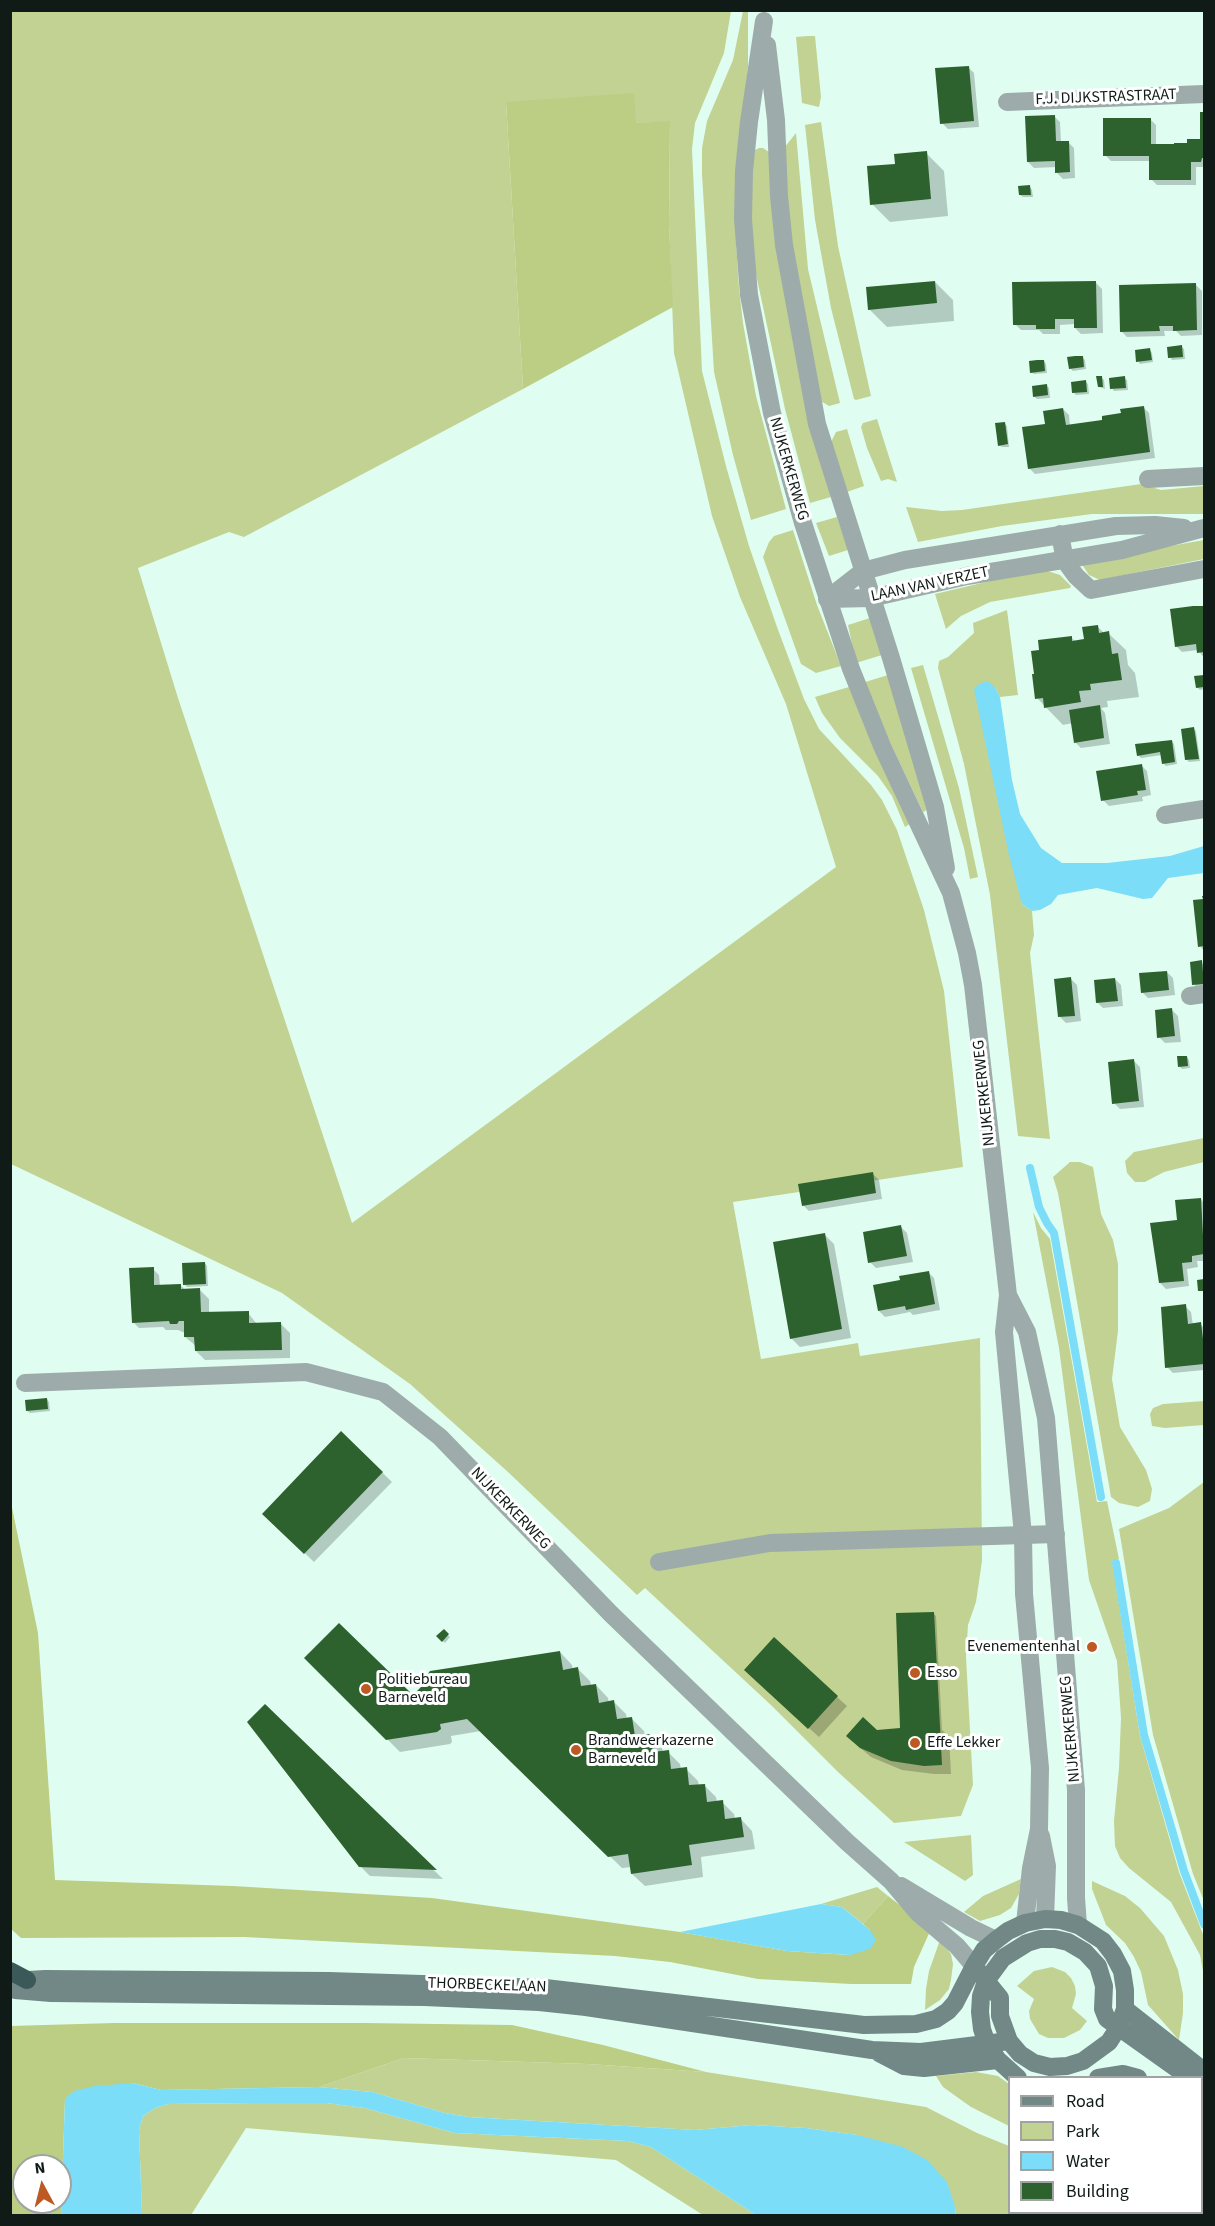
<!DOCTYPE html>
<html>
<head>
<meta charset="utf-8">
<style>
  body { margin:0 }
  #map { position:relative; width:1215px; height:2226px; overflow:hidden; background:#dffef1; font-family:"Source Sans 3",sans-serif }
  canvas { display:block }
  .frame { position:absolute; inset:0; border:12px solid #101b17; pointer-events:none }
  .legend { position:absolute; left:1008px; top:2076px; width:195px; height:138px; box-sizing:border-box; background:#fff; border:2px solid #9fa4a2; margin:0; padding:8px 10px; list-style:none; font-size:18px; color:#101b17 }
  .legend li { display:flex; align-items:center; gap:12px; height:30px }
  .legend b { width:30px; border:2px solid #9fa4a2 }
  .north { position:absolute; left:12px; top:2154px; width:60px; height:60px; box-sizing:border-box; background:#fff; border:2px solid #9fa4a2; border-radius:50%; rotate:353deg; font-size:16px; font-weight:700; line-height:24px; text-align:center; color:#101b17 }
  .north::after { content:''; display:block; margin:auto; width:21px; height:27px; background:#bd5923; clip-path:polygon(50% 0,100% 100%,50% 72%,0 100%) }
</style>
</head>
<body>
<div id="map">
<canvas width="1215" height="2226"></canvas>
<div class="frame"></div>
<ul class="legend">
<li><b style="height:8px;background:#728887"></b>Road</li>
<li><b style="height:16px;background:#c2d293"></b>Park</li>
<li><b style="height:16px;background:#7bddf8"></b>Water</li>
<li><b style="height:16px;background:#2d622e"></b>Building</li>
</ul>
<div class="north">N</div>
</div>
<script>
const g = document.querySelector('canvas').getContext('2d');
g.lineJoin = 'round';
function paint(path, color) {
  g.fillStyle = color;
  g.fill(path, 'evenodd');
}
function toPath(rows) {
  const path = new Path2D();
  for (const r of rows) {
    path.moveTo(r[0], r[1]);
    for (let i = 2; i < r.length; i += 2) path.lineTo(r[i], r[i + 1]);
  }
  return path;
}
function stroke(path, color, width, dash) {
  g.strokeStyle = color;
  g.lineWidth = width;
  g.lineCap = dash ? 'butt' : 'round';
  g.setLineDash(dash || []);
  g.stroke(path);
}
function drawText(font, color, halo, rows, align = 'center') {
  g.font = font + ' "Source Sans 3",sans-serif';
  g.lineWidth = 6;
  g.setLineDash([]);
  g.textBaseline = 'middle';
  g.strokeStyle = halo;
  g.fillStyle = color;
  for (const [text, x, y, turn = 0] of rows) {
    g.save();
    g.translate(x, y);
    g.rotate((+turn || 0) * Math.PI / 180);
    g.textAlign = isNaN(turn) ? turn : align;
    if (halo) g.strokeText(text, 0, 0);
    g.fillText(text, 0, 0);
    g.restore();
  }
}
const green = toPath([
  [10,11,731,11,724,53,695,123,692,149,702,371,726,466,749,546,777,627,804,699,819,729,871,785,882,800,897,830,924,910,944,991,963,1167,733,1202,761,1359,858,1343,860,1356,980,1338,982,1561,976,1602,968,1625,966,1657,973,1785,961,1816,894,1823,838,1772,772,1706,645,1588,637,1595,508,1472,410,1384,282,1293,11,1164],
  [506,102,636,123,670,122,669,225,674,353,712,516,740,597,786,704,836,867,352,1223,178,698,138,568,229,532,244,537,523,389],
  [743,11,748,11,748,67,740,138,736,241,739,288,743,323,756,396,786,509,751,520,733,455,714,372,702,174,702,148,707,121,733,60],
  [808,36,815,36,821,97,819,107,802,103,796,37],
  [821,122,838,246,871,396,856,400,854,399,831,308,815,220,805,125],
  [796,133,808,269,840,403,829,406,819,400,791,255,784,148],
  [759,148,763,148,769,152,831,497,810,503,785,409,754,265,750,186,755,150],
  [877,419,897,482,888,479,881,481,867,448,861,427,863,423],
  [847,429,864,486,844,493,830,444,836,432],
  [1141,484,1161,490,1204,486,1204,514,1092,514,1002,526,918,542,906,507,942,511,962,510],
  [837,517,848,550,829,556,816,523],
  [793,530,817,605,841,666,816,673,801,664,763,557,769,542,774,536],
  [1204,540,1204,559,1100,580,1089,575,1083,566,1086,561],
  [1041,569,1060,575,1071,586,1070,588,990,602,961,616,946,629,935,594],
  [1007,610,1018,695,1000,697,995,687,1022,904,1032,911,1034,935,1030,953,1050,1139,1018,1136,990,895,964,764,938,668,939,661,948,657,974,633,973,623],
  [870,618,882,655,856,663,848,625],
  [923,665,959,788,978,877,970,879,964,848,911,668],
  [888,675,927,810,923,812,862,683],
  [849,687,911,823,905,827,892,796,878,776,840,738,822,713,815,697],
  [1204,1138,1204,1162,1164,1172,1145,1182,1135,1182,1127,1173,1125,1161,1134,1152],
  [1070,1162,1080,1162,1093,1167,1101,1214,1113,1240,1118,1264,1118,1331,1112,1379,1120,1427,1146,1470,1152,1489,1150,1501,1138,1507,1119,1503,1111,1497,1058,1193,1053,1177],
  [1033,1212,1041,1228,1050,1239,1097,1502,1107,1501,1119,1559,1112,1561,1140,1736,1179,1872,1204,1937,1204,1976,1200,1955,1171,1902,1129,1868,1120,1858,1115,1846,1114,1821,1119,1768,1121,1718,1117,1661,1089,1580,1059,1348],
  [1204,1401,1204,1425,1165,1428,1152,1426,1150,1414,1153,1408,1163,1404],
  [1204,1482,1204,1901,1193,1874,1153,1735,1119,1529,1169,1508],
  [971,1835,973,1875,965,1881,904,1842],
  [1021,1879,1019,1894,1011,1908,1000,1915,980,1921,964,1912,983,1896],
  [1092,1881,1125,1896,1140,1908,1164,1936,1178,1970,1183,1994,1183,2013,1179,2040,1148,2005,1141,1972,1134,1957,1125,1943,1106,1925,1092,1889],
  [877,1887,888,1896,863,1924,842,1907,821,1904],
  [940,1940,951,1954,953,1964,951,1980,949,1989,940,2000,925,2010,926,1989,929,1971],
  [1052,1967,1065,1972,1071,1978,1075,1986,1076,1994,1072,2008,1087,2021,1080,2030,1064,2038,1048,2038,1039,2034,1030,2019,1029,2011,1034,1999,1017,1986,1034,1971],
  [404,2058,588,2064,706,2072,926,2107,977,2133,1009,2146,1010,2212,1016,2213,1016,2215,956,2215,955,2207,857,2135,806,2128,752,2125,695,2130,468,2117,445,2113,372,2092,319,2087],
  [976,2072,998,2076,1009,2084,1009,2126,971,2107,943,2087,936,2076],
  [253,2103,326,2103,365,2108,455,2133,628,2141,651,2147,756,2215,703,2215,616,2160,246,2128,191,2215,142,2216,139,2130,143,2116,155,2108,168,2104],
  [1202,2166,1204,2168,1204,2215,1138,2215,1138,2213,1202,2212]
]);
const forest = toPath([
  [634,93,636,123,670,121,669,225,673,307,523,389,506,102],
  [10,1498,38,1633,55,1880,233,1886,432,1898,680,1932,787,1951,849,1955,870,1930,863,1924,888,1896,931,1929,914,1967,911,1984,851,1984,758,1979,670,1962,615,1956,244,1937,21,1938,10,1928],
  [114,2023,364,2023,512,2025,603,2045,706,2072,588,2064,404,2058,319,2087,161,2090,133,2083,65,2099,61,2215,11,2216,10,2026],
  [24,2166,60,2166,60,2202,24,2202]
]);
const water = toPath([
  [987,681,995,687,1000,697,1012,780,1020,814,1041,848,1062,863,1107,863,1170,856,1204,846,1204,873,1168,878,1152,898,1143,899,1097,888,1058,895,1051,904,1040,910,1032,911,1022,904,1009,855,974,689,979,684],
  [821,1904,842,1907,870,1930,876,1940,870,1949,850,1955,787,1951,680,1932],
  [133,2083,161,2090,319,2087,372,2092,445,2113,468,2117,695,2130,752,2125,806,2128,857,2135,903,2147,927,2160,947,2182,955,2207,956,2215,756,2215,651,2147,628,2141,455,2133,365,2108,326,2103,253,2103,168,2104,155,2108,143,2116,139,2130,142,2215,61,2215,65,2099,74,2091,95,2086]
]);
const shadow = toPath([
  [968,67,974,73,979,127,948,129,942,123],
  [1201,114,1204,114,1204,167,1196,167,1196,185,1157,185,1151,179,1151,161,1111,161,1105,155,1150,119,1156,125,1156,146,1189,144,1201,141],
  [1054,116,1060,122,1061,143,1068,142,1074,148,1075,178,1063,179,1057,173,1057,167,1034,168,1028,162],
  [926,153,944,171,948,216,890,222,872,204,896,166],
  [1030,187,1032,190,1033,197,1023,197,1020,195],
  [935,282,953,300,954,321,887,327,869,309],
  [1096,283,1102,289,1103,333,1081,334,1075,328,1075,324,1060,325,1060,334,1043,334,1039,330,1021,330,1015,324],
  [1196,285,1202,291,1202,335,1181,336,1176,331,1164,331,1165,336,1127,337,1121,331],
  [1182,347,1184,349,1185,359,1172,360,1170,357],
  [1150,350,1152,353,1153,362,1140,364,1138,361],
  [1082,357,1085,360,1086,369,1073,371,1070,368],
  [1044,361,1046,364,1047,373,1034,374,1031,372],
  [1101,377,1104,380,1105,389,1099,387],
  [1124,378,1127,380,1128,390,1114,391,1112,388],
  [1086,382,1088,384,1089,394,1076,395,1073,392],
  [1047,386,1049,388,1050,398,1037,399,1034,396],
  [1143,407,1149,413,1155,458,1035,474,1029,468,1047,425,1063,409,1069,415,1070,426,1104,422],
  [1004,423,1007,426,1009,447,1002,447,999,445],
  [1204,606,1204,658,1198,650,1182,652,1176,646,1171,611],
  [1097,626,1104,633,1108,633,1126,650,1128,665,1135,673,1139,697,1107,701,1108,707,1101,708,1105,713,1110,744,1081,748,1075,742,1073,723,1063,725,1037,698,1040,651,1071,637,1076,642,1086,640],
  [1204,677,1204,689,1200,690,1197,687,1196,678],
  [1194,729,1196,731,1200,761,1189,762,1187,760],
  [1172,741,1174,744,1177,764,1166,766,1163,763,1162,755,1141,758,1138,755],
  [1141,765,1147,771,1151,795,1142,797,1143,801,1109,806,1103,800],
  [1204,898,1204,951,1200,946,1195,901,1204,900],
  [1201,962,1204,965,1204,986,1196,987,1194,984],
  [1167,972,1173,978,1175,995,1148,998,1142,992],
  [1071,979,1077,985,1081,1021,1066,1023,1060,1017],
  [1115,979,1121,985,1123,1006,1103,1008,1097,1002],
  [1172,1010,1178,1016,1181,1042,1165,1043,1159,1037],
  [1187,1057,1189,1060,1190,1068,1182,1069,1180,1067],
  [1134,1061,1140,1067,1144,1107,1120,1109,1114,1103],
  [873,1174,879,1180,882,1199,809,1211,803,1205],
  [1201,1199,1204,1203,1204,1261,1197,1261,1198,1267,1187,1269,1189,1286,1166,1289,1160,1283,1178,1221],
  [901,1227,907,1233,913,1262,876,1268,870,1262],
  [825,1235,834,1244,851,1338,800,1347,791,1338],
  [205,1263,207,1266,208,1286,187,1287,184,1284],
  [153,1269,159,1275,160,1286,181,1286,186,1290,200,1290,209,1299,209,1314,248,1313,257,1324,281,1324,290,1333,290,1358,205,1360,196,1351,196,1346,185,1337,185,1333,178,1330,166,1330,163,1327,139,1328,133,1322],
  [928,1272,934,1278,940,1310,913,1315,910,1312,885,1317,879,1311,902,1281],
  [1185,1306,1191,1312,1193,1325,1200,1324,1204,1328,1204,1370,1173,1373,1167,1367],
  [47,1399,49,1402,50,1411,30,1413,27,1411],
  [342,1433,392,1482,314,1562,264,1514],
  [933,1613,936,1616,942,1730,949,1736,951,1774,934,1774,902,1770,871,1757,857,1745,877,1731,904,1729],
  [444,1631,450,1637,445,1643,438,1636],
  [560,1652,572,1665,573,1670,578,1669,590,1681,591,1686,596,1685,608,1698,609,1703,614,1702,626,1714,627,1719,632,1719,644,1731,645,1736,650,1736,662,1748,663,1753,668,1752,680,1764,681,1769,686,1769,698,1781,699,1786,704,1785,716,1797,717,1802,722,1802,734,1814,735,1819,740,1818,752,1831,755,1849,701,1857,703,1877,645,1886,632,1874,632,1867,622,1868,481,1731,451,1736,452,1742,450,1744,400,1752,306,1658,413,1697],
  [755,1680,837,1697,847,1706,819,1737],
  [265,1706,443,1879,370,1876,360,1866]
]);
const stream = toPath([
  [1030,1168,1039,1207,1047,1223,1054,1233,1101,1497],
  [1116,1563,1144,1735,1184,1871,1204,1924]
]);
const building = toPath([
  [969,66,974,121,940,124,935,68],
  [1200,112,1204,112,1204,158,1202,158,1201,162,1191,162,1191,180,1149,180,1149,156,1103,156,1103,118,1151,118,1151,144,1174,144,1174,143,1187,143,1187,139,1200,139],
  [1055,115,1056,141,1069,141,1070,172,1055,173,1055,161,1027,162,1025,116],
  [927,151,931,199,870,205,867,166,895,164,894,154],
  [1030,185,1031,195,1019,195,1018,186],
  [935,281,937,303,868,310,866,287],
  [1096,281,1097,328,1074,328,1074,319,1055,319,1055,329,1036,329,1036,325,1013,325,1012,282],
  [1196,283,1197,330,1173,331,1173,326,1159,326,1160,331,1120,332,1119,285],
  [1182,345,1183,357,1168,358,1167,347],
  [1150,348,1152,360,1136,362,1135,350],
  [1075,356,1083,356,1084,367,1069,369,1067,357],
  [1037,360,1044,360,1045,371,1030,373,1029,361],
  [1096,376,1102,376,1103,387,1098,387],
  [1125,376,1126,388,1110,389,1109,378],
  [1086,380,1087,392,1072,393,1071,382],
  [1047,384,1048,395,1033,397,1032,386],
  [1144,406,1150,452,1028,469,1022,427,1045,424,1043,411,1063,408,1066,425,1102,420,1102,416,1121,413,1120,409],
  [1005,422,1008,444,998,446,995,423],
  [1193,606,1204,606,1204,652,1197,653,1196,644,1175,647,1170,609],
  [1098,625,1099,633,1109,631,1112,654,1118,653,1122,680,1090,684,1091,690,1079,691,1081,702,1044,708,1043,698,1035,699,1032,674,1034,674,1031,651,1039,650,1038,640,1072,636,1072,641,1084,639,1082,627],
  [1204,675,1204,687,1196,688,1194,676],
  [1100,705,1104,738,1074,743,1069,710],
  [1194,727,1199,759,1185,760,1181,729],
  [1172,740,1175,762,1162,764,1160,752,1137,756,1135,744],
  [1142,764,1146,790,1137,791,1138,795,1101,801,1096,771],
  [1202,896,1204,896,1204,946,1198,947,1193,900,1203,899],
  [1202,960,1204,984,1192,985,1190,962],
  [1167,971,1169,990,1141,993,1139,973],
  [1071,977,1075,1016,1058,1017,1054,979],
  [1115,978,1118,1001,1096,1003,1094,980],
  [1172,1008,1175,1036,1157,1038,1155,1010],
  [1177,1056,1187,1056,1188,1066,1178,1067],
  [1134,1059,1139,1101,1112,1104,1108,1062],
  [873,1172,876,1193,802,1206,798,1184],
  [1201,1198,1204,1254,1192,1256,1192,1262,1182,1263,1184,1281,1159,1283,1150,1223,1177,1220,1175,1200],
  [901,1225,907,1256,868,1263,863,1232],
  [825,1233,842,1329,790,1339,773,1242],
  [205,1262,206,1284,183,1285,182,1263],
  [154,1267,154,1285,181,1284,181,1289,200,1288,201,1312,249,1311,249,1323,281,1322,282,1350,195,1351,194,1337,184,1337,184,1321,179,1321,177,1324,170,1324,169,1321,132,1323,129,1268],
  [929,1271,935,1304,906,1310,905,1306,878,1311,873,1285,900,1280,899,1276],
  [1204,1279,1204,1291,1198,1291,1197,1280],
  [1186,1304,1188,1324,1201,1322,1203,1339,1204,1339,1204,1364,1165,1368,1161,1307],
  [47,1398,48,1409,26,1411,25,1400],
  [341,1431,383,1472,304,1554,262,1514],
  [934,1612,942,1765,924,1766,891,1761,860,1748,846,1736,863,1717,877,1730,900,1728,896,1613],
  [339,1623,413,1695,429,1679,427,1675,430,1671,560,1651,563,1670,578,1667,581,1686,596,1684,599,1703,614,1700,617,1719,632,1717,635,1736,650,1734,653,1752,669,1750,671,1769,687,1767,689,1785,705,1784,707,1802,723,1800,725,1819,741,1817,744,1837,689,1845,692,1865,631,1874,628,1854,608,1857,467,1719,440,1724,441,1729,437,1732,386,1740,304,1658],
  [444,1629,449,1634,442,1642,436,1636],
  [774,1637,838,1696,808,1729,744,1670],
  [265,1704,437,1870,359,1867,247,1722]
]);
const minor = toPath([
  [1007,102,1204,94],
  [1148,479,1204,476],
  [1060,534,1065,561,1076,576,1091,590,1204,569],
  [827,599,871,598,967,576,1122,550,1204,528],
  [827,599,863,571,905,560,1116,526,1155,525,1184,528],
  [1165,815,1204,809],
  [1190,996,1204,994],
  [25,1383,306,1372,383,1392,440,1437,611,1614,847,1842,891,1881,918,1913,957,1946,974,1966],
  [659,1562,770,1543,1056,1534],
  [901,1886,971,1928,996,1940],
  [1027,2216,1027,2212],
  [1067,2216,1067,2212]
]);
const tertiary = toPath([
  [764,21,749,122,744,171,743,219,749,295,772,413,803,523,851,669,882,746,951,893,967,953,973,985,1008,1295,1004,1332,1023,1535,1024,1594,1040,1768,1039,1829,1031,1868,1025,1923],
  [767,45,776,120,779,196,784,245,817,424,891,658,935,807,946,868],
  [1008,1295,1027,1332,1046,1418,1076,1790,1076,1898,1078,1925],
  [1041,1836,1047,1866,1045,1919]
]);
const secondary = toPath([
  [12,1981,45,1979,329,1981,545,1988,864,2025,916,2024,936,2019,948,2011,955,2003,974,1966,984,1950,996,1940,1008,1931,1025,1923,1045,1919,1061,1920,1078,1925,1103,1941,1113,1954,1122,1971,1125,1990,1125,2009,1118,2028,1109,2042,1083,2061,1067,2066,1050,2067,1034,2063,1020,2054,1009,2041,1000,2016,1000,1998,974,1966],
  [15,1990,51,1993,424,1997,539,2002,586,2007,872,2050,921,2052,1009,2041],
  [1125,2009,1204,2071],
  [879,2053,904,2066,924,2068,998,2060],
  [1018,2078,998,2060,987,2044,982,2029,980,2012,981,1996,986,1981,1003,1958,1027,1943,1040,1939,1055,1939,1068,1942,1085,1952,1098,1966,1104,1986,1103,2009,1107,2019,1190,2078],
  [1098,2078,1123,2074,1138,2078],
  [1202,2086,1204,2087],
  [1202,2115,1204,2117]
]);
const motorway = toPath([
  [10,1971,27,1980]
]);
const markers = [
  [1092,1647,6,"#bd5923"],
  [915,1673,6,"#bd5923"],
  [366,1689,6,"#bd5923"],
  [915,1743,6,"#bd5923"],
  [576,1750,6,"#bd5923"]
];
const streetNames = [
  ["F.J. DIJKSTRASTRAAT",1106,98,-2],
  ["NIJKERKERWEG",788,469,74],
  ["LAAN VAN VERZET",930,585,-12],
  ["NIJKERKERWEG",985,1093,-96],
  ["NIJKERKERWEG",510,1509,46],
  ["NIJKERKERWEG",1071,1729,-95],
  ["THORBECKELAAN",487,1986,2]
];
const poiNames = [
  ["Evenementenhal",1080,1647,"right"],
  ["Esso",927,1673],
  ["Politiebureau",378,1680],
  ["Barneveld",378,1698],
  ["Brandweerkazerne",588,1741],
  ["Barneveld",588,1759],
  ["Effe Lekker",927,1743]
];
paint(green, '#c2d293');
paint(forest, '#bcce83');
paint(water, '#7bddf8');
paint(shadow, '#0003');
stroke(stream, '#7bddf8', 8);
paint(building, '#2d622e');
stroke(minor, '#9dacab', 18);
stroke(tertiary, '#9dacab', 18);
stroke(secondary, '#728887', 18);
stroke(motorway, '#3a5958', 18);
for (const [x, y, r, color] of markers) {
  const dot = new Path2D();
  dot.arc(x, y, r, 0, 2 * Math.PI);
  g.fillStyle = color;
  g.fill(dot);
  stroke(dot, '#fff', 2);
}
drawText('16px', '#101b17', '#fff', streetNames);
drawText('16px', '#101b17', '#fff', poiNames, 'left');
</script>
</body>
</html>
